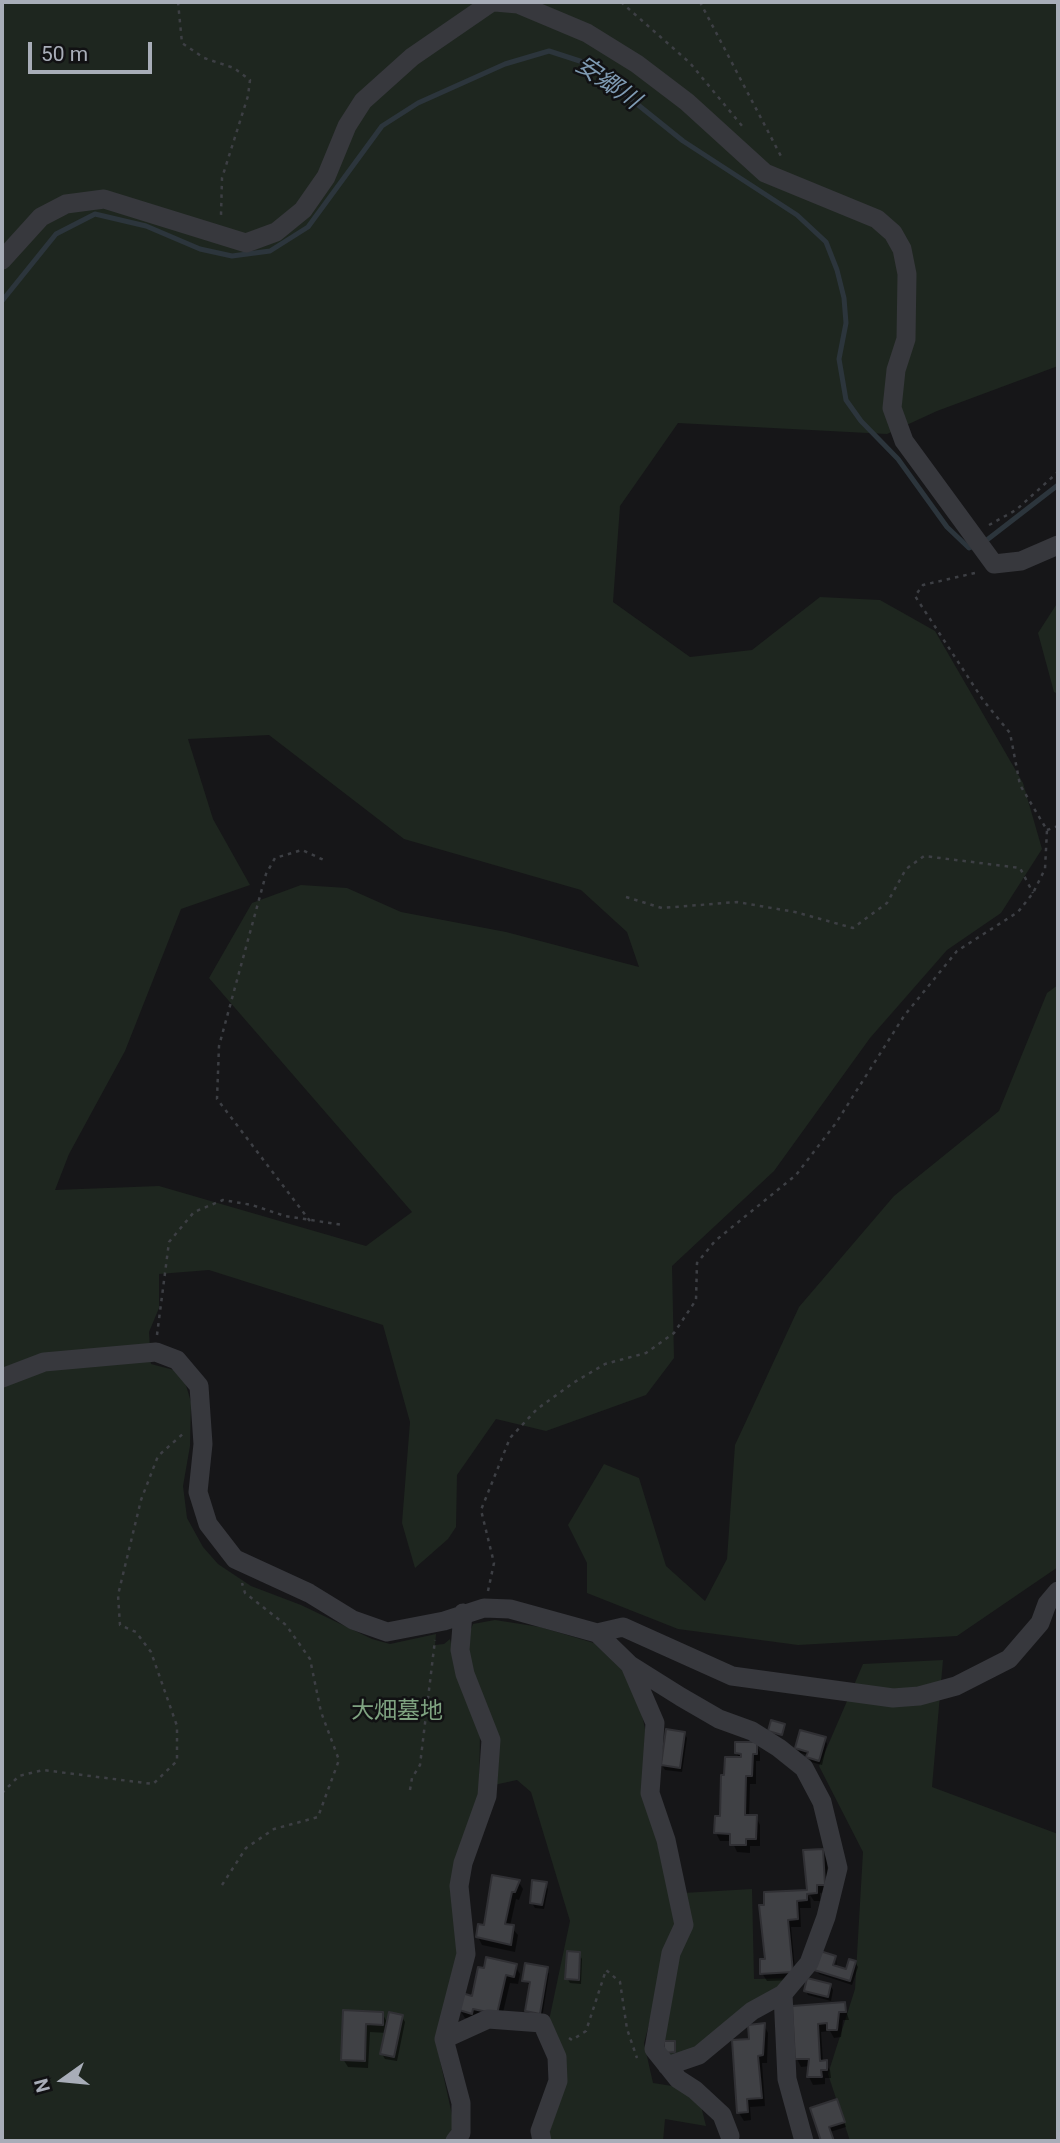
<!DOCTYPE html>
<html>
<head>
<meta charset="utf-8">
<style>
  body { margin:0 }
  #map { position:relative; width:1060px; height:2143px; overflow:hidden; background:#161618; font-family:Roboto,sans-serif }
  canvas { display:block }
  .frame { position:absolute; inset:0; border:4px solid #a8adb8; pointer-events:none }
  .north { position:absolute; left:28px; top:2045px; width:70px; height:70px; -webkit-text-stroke:5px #111113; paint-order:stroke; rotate:255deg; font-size:19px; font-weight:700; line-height:28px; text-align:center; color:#a8adb8 }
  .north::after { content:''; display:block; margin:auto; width:24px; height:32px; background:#a8adb8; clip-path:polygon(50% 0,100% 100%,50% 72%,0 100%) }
  .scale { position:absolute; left:28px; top:42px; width:124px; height:32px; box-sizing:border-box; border:4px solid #a8adb8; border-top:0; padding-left:9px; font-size:21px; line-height:24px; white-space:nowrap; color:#a8adb8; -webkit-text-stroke:5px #111113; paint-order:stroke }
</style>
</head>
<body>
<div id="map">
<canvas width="1060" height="2143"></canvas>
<div class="frame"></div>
<div class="north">N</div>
<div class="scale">50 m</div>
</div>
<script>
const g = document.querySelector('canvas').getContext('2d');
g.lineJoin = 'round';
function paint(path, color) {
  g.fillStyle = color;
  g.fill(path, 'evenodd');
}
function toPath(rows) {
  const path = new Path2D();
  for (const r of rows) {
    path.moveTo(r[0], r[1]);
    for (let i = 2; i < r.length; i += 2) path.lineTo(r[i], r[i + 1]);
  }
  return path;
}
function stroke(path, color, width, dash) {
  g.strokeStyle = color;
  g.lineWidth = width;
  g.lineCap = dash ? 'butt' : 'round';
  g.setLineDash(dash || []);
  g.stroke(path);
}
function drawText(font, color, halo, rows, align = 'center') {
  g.font = font + ' Roboto,"Noto Sans JP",sans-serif';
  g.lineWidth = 5;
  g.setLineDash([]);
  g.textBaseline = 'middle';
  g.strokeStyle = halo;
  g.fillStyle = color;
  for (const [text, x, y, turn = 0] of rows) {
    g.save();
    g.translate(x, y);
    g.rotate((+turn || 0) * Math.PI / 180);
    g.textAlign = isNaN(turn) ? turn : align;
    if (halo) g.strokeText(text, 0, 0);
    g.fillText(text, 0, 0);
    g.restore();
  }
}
const green = toPath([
  [2,2,1058,2,1058,366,937,411,887,434,678,423,620,506,613,602,690,657,752,650,820,597,880,600,935,631,1023,783,1042,849,1001,913,947,950,870,1038,774,1171,672,1266,674,1358,646,1395,546,1431,496,1419,457,1475,456,1527,448,1539,415,1568,402,1523,410,1422,383,1325,209,1270,159,1274,159,1308,149,1332,151,1364,174,1370,185,1382,191,1402,190,1446,183,1486,187,1518,203,1547,218,1564,251,1586,301,1605,372,1639,390,1644,436,1634,435,1645,444,1644,450,1639,463,1691,480,1733,479,1794,457,1958,438,2051,454,2124,447,2141,2,2141],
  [269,735,404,839,581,890,627,932,639,967,506,932,401,912,347,888,301,885,252,903,209,978,412,1212,366,1246,159,1186,55,1190,69,1154,125,1051,181,909,250,885,213,819,188,739],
  [1058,602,1058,694,1054,692,1038,633],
  [1058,985,1058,1567,957,1636,798,1645,678,1629,587,1593,587,1563,568,1525,604,1464,639,1478,666,1566,705,1601,727,1559,735,1445,799,1307,894,1196,999,1111,1047,993],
  [495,1620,540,1627,594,1643,623,1671,641,1710,647,1738,657,1842,677,1921,644,2043,653,2083,672,2086,689,2093,701,2106,706,2126,665,2119,663,2141,546,2141,566,2084,547,2030,570,1921,531,1792,517,1780,494,1785,465,1644,473,1624],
  [943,1660,932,1787,1058,1834,1058,2141,850,2141,828,2074,855,1989,863,1852,819,1766,863,1664],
  [752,1889,754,1979,793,1978,685,2058,659,2053,683,1893]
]);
const shadow = toPath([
  [684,1733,687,1738,682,1772,665,1770,662,1765],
  [825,1739,827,1744,822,1765,811,1762,809,1755,800,1753,797,1748],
  [756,1744,760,1752,760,1761,756,1761,756,1784,750,1784,749,1817,756,1817,760,1825,760,1846,750,1846,750,1853,737,1852,732,1841,720,1841,716,1833,740,1759,736,1753],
  [822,1851,827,1859,828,1892,820,1893,820,1901,814,1901,810,1895,811,1908,800,1908,801,1927,791,1927,796,1980,767,1981,762,1973,767,1960,761,1907,806,1892,810,1899,805,1852],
  [518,1881,523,1889,519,1900,516,1899,510,1926,518,1935,515,1952,482,1945,478,1937],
  [545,1884,548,1889,544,1909,535,1908,532,1903],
  [579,1954,582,1959,581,1984,570,1983,567,1978],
  [835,1957,829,1973,832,1974,837,1960,836,1968,847,1971,855,1962,858,1967,852,1985,819,1974,816,1970],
  [515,1966,520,1974,518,1984,510,1983,501,2021,465,2018,460,2010],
  [546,1969,549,1974,542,2018,530,2016,527,2011,531,1986,523,1980],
  [830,1985,833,1990,831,2001,808,1995,806,1991],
  [844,2004,849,2020,843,2020,841,2037,834,2038,830,2031,821,2032,823,2062,830,2070,831,2078,825,2078,825,2084,813,2085,809,2077,810,2066,801,2067,797,2059,794,2007],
  [345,2012,382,2013,388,2024,402,2017,405,2022,397,2061,385,2059,382,2054,387,2033,370,2032,368,2068,348,2067,343,2059],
  [764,2025,768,2033,767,2063,762,2063,765,2106,750,2107,751,2120,744,2121,739,2113,751,2040],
  [839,2106,846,2127,830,2132,833,2141,823,2141,812,2109]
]);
const stream = toPath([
  [2,301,56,234,95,214,146,226,200,249,232,256,270,251,308,227,382,126,418,103,505,64,549,51,586,63,683,141,797,215,826,242,837,270,844,298,846,323,839,359,846,400,861,421,898,459,947,527,969,548,974,546],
  [983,543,1058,485]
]);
const building = toPath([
  [771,1720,785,1724,782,1735,768,1731,771,1720],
  [666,1729,685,1732,680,1768,661,1765,666,1729],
  [800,1730,826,1737,819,1761,806,1757,808,1752,795,1748,800,1730],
  [735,1742,757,1742,757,1754,753,1754,752,1776,746,1776,745,1815,757,1815,756,1839,746,1839,746,1845,730,1845,730,1834,714,1833,715,1816,720,1816,721,1775,724,1775,725,1757,741,1757,741,1754,735,1753,735,1742],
  [823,1849,825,1885,817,1885,817,1893,807,1894,807,1900,797,1901,798,1919,788,1920,793,1972,760,1974,760,1959,765,1959,759,1905,764,1905,764,1892,807,1890,803,1850,823,1849],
  [492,1875,520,1880,515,1892,512,1892,505,1924,514,1925,511,1945,476,1937,478,1924,484,1925,492,1875],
  [532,1880,547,1882,542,1905,530,1903,532,1880],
  [567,1951,580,1952,579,1980,565,1979,567,1951],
  [820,1951,836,1956,833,1965,846,1969,849,1959,856,1961,850,1981,814,1970,820,1951],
  [486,1957,517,1964,514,1977,506,1975,497,2014,473,2009,472,2014,459,2010,462,1993,472,1996,478,1967,484,1968,486,1957],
  [525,1963,548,1967,540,2014,525,2011,530,1982,522,1981,525,1963],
  [807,1978,831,1984,828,1997,804,1991,807,1978],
  [845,2002,846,2012,839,2012,837,2030,827,2030,827,2023,818,2024,820,2061,827,2060,827,2070,821,2070,822,2077,807,2077,809,2059,795,2059,792,2006,845,2002],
  [343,2010,383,2012,383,2025,366,2024,365,2061,341,2060,343,2010],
  [389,2012,403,2015,394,2057,380,2054,389,2012],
  [765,2023,763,2055,758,2056,762,2098,747,2099,748,2112,737,2113,732,2040,749,2039,748,2025,765,2023],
  [664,2041,675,2041,675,2052,664,2053,664,2041],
  [837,2099,845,2122,829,2127,834,2141,821,2141,810,2108,837,2099]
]);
const path = toPath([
  [178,2,182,43,204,58,234,68,250,80,248,96,222,178,221,215],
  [621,2,690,63,743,127],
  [700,2,783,160],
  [989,525,1016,510,1058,472],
  [1047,830,1058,826],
  [626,897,662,908,737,902,795,912,853,928,887,903,906,869,924,856,1020,868,1033,893],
  [310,1221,217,1099,219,1046,266,874,275,858,302,850,326,861],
  [157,1335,169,1242,194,1212,223,1200,252,1205,285,1216,343,1225],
  [488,1591,494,1563,481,1510,510,1438,537,1409,573,1383,605,1364,646,1353,674,1333,696,1300,697,1263,715,1241,796,1175,836,1123,904,1016,957,951,1018,912,1033,893,1045,869,1047,830,1020,785,1010,733,983,700,915,596,923,585,979,572],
  [410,1790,412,1778,420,1765,435,1640],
  [2,1793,19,1776,43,1770,153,1784,177,1761,177,1726,151,1652,136,1632,120,1625,118,1595,141,1500,158,1456,185,1432],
  [222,1885,246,1848,274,1829,318,1817,339,1760,321,1712,310,1659,286,1625,245,1593,242,1583],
  [569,2038,572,2040,586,2031,606,1970,620,1982,627,2029,637,2058]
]);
const minor = toPath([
  [495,2,518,4,587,33,637,64,687,102,765,173,877,219,893,233,902,249,907,274,906,339,896,370,892,408,904,441,994,564,1021,561,1058,545],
  [2,260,41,217,66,204,104,199,246,243,276,232,303,210,326,177,347,126,363,101,412,57,492,2],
  [2,1378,44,1362,156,1352,177,1360,199,1386,203,1444,198,1492,208,1524,235,1559,309,1593,353,1620,387,1632,444,1621,484,1608,510,1609,597,1633,623,1627,732,1676,893,1698,919,1696,956,1686,1009,1659,1040,1623,1047,1604,1058,1591],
  [597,1633,630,1665,681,1697,719,1719,752,1731,779,1748,804,1768,822,1802,838,1868,826,1917,809,1963,783,1994,787,2079,804,2141],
  [630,1665,655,1723,650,1793,666,1840,684,1925,671,1953,654,2049,678,2079,695,2090,722,2115,730,2136],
  [444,2039,488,2019,542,2023,557,2057,558,2081,540,2131,542,2141],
  [667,2066,699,2055,752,2011,783,1994],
  [455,2141,461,2133,461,2103,444,2039,466,1954,459,1886,463,1863,487,1796,491,1740,465,1674,460,1650,463,1613]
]);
const parkNames = [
  ["大畑墓地",397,1712]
];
const waterNames = [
  ["安郷川",607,84,35]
];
paint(green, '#1e261f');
paint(shadow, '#0007');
stroke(stream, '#2c353c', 5);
paint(building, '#404145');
stroke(building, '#303034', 2);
stroke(path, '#3d3f44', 2.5, [3.5, 5]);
stroke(minor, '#37383d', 19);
drawText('23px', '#7fa381', '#111113', parkNames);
drawText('italic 24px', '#7f9bb3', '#111113', waterNames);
</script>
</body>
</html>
